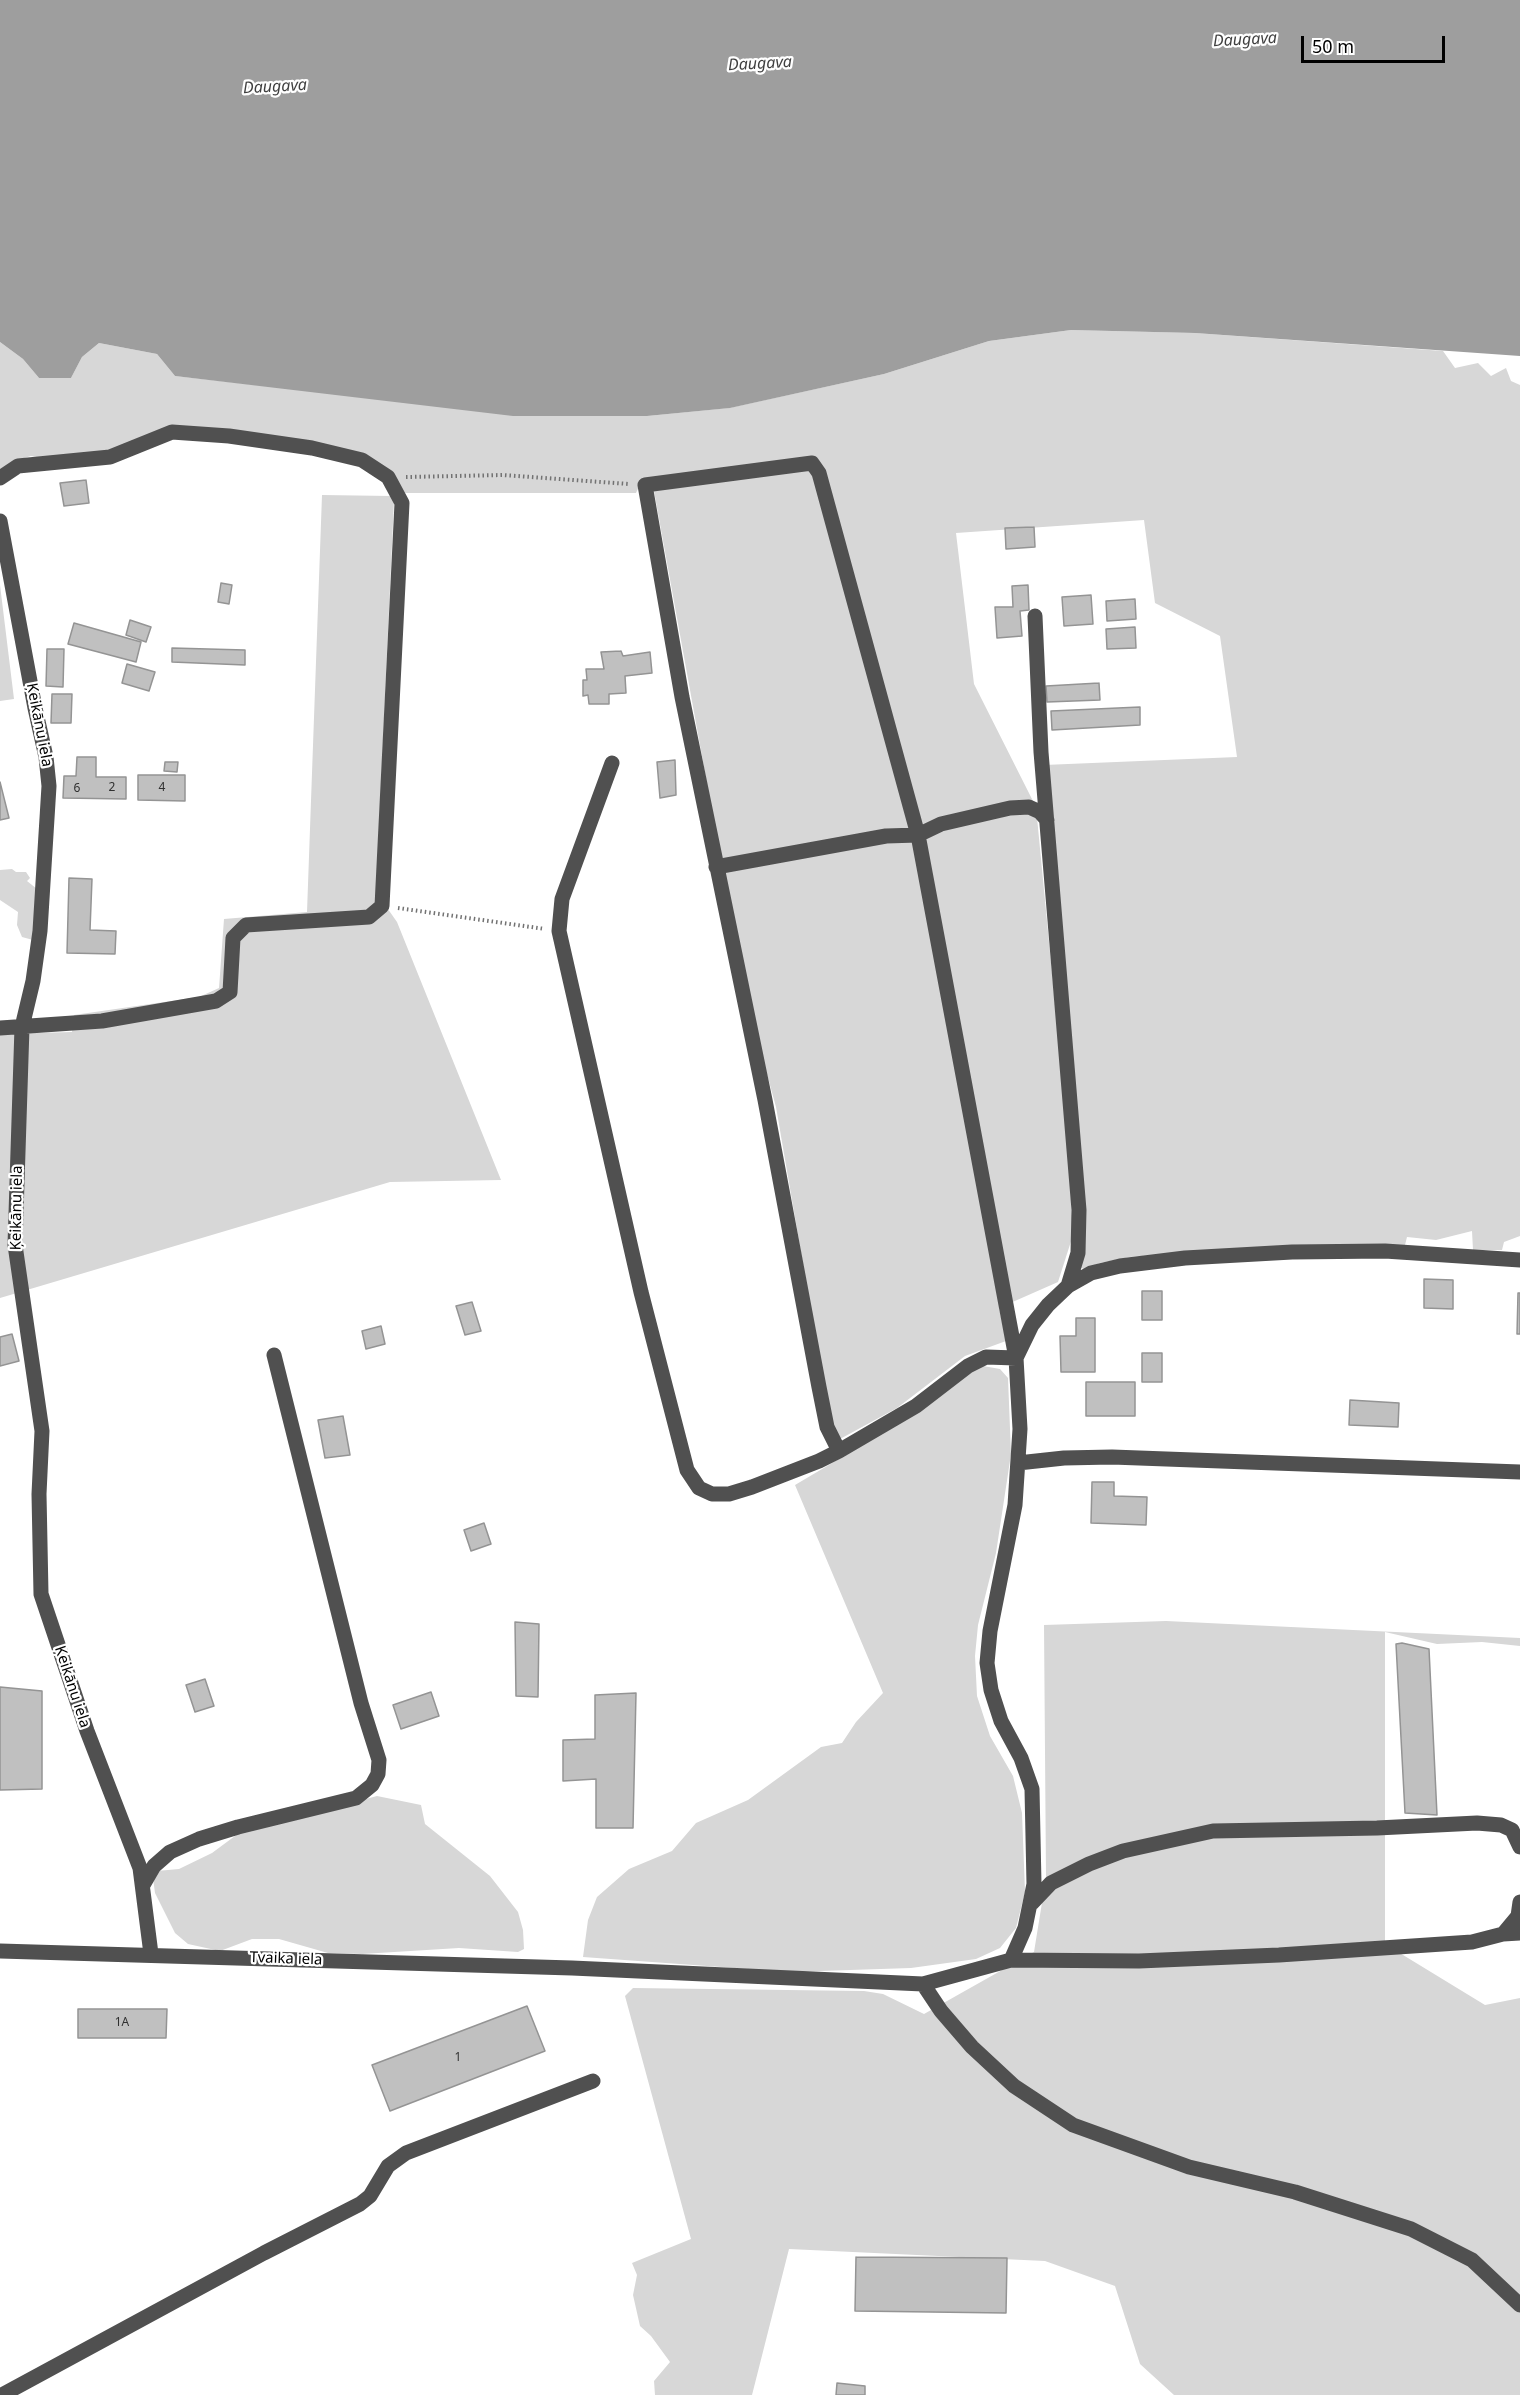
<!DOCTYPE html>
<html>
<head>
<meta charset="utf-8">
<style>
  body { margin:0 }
  #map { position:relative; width:1520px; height:2395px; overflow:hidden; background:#fff; font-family:"Noto Sans",sans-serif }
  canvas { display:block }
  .scale { position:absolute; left:1301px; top:36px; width:144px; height:27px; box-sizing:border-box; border:3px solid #000; border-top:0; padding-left:8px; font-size:18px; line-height:21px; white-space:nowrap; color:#000; -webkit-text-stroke:4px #fff; paint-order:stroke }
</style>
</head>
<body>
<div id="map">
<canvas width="1520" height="2395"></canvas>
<div class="scale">50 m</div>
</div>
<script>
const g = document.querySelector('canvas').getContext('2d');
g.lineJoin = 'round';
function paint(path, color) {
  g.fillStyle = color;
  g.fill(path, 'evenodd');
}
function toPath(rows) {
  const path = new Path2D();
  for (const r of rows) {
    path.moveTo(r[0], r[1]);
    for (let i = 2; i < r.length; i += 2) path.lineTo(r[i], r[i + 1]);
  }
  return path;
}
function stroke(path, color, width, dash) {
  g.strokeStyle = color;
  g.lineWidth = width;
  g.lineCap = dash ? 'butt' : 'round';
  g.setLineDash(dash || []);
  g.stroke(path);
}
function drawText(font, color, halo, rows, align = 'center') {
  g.font = font + ' "Noto Sans",sans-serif';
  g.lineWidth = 4.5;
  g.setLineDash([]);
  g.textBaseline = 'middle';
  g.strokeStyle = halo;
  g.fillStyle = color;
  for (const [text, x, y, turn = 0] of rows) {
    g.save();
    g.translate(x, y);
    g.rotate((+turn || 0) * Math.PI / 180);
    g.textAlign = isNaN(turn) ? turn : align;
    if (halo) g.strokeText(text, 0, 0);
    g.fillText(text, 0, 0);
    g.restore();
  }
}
const green = toPath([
  [1071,330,1195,333,1443,351,1455,368,1478,363,1491,376,1506,368,1511,381,1520,385,1520,1236,1504,1242,1502,1250,1473,1250,1472,1231,1436,1240,1407,1237,1405,1245,1189,1252,1130,1257,1100,1263,1084,1269,1081,1268,1044,765,1237,757,1220,636,1155,603,1144,520,956,533,974,684,1036,807,1067,1129,1073,1235,1058,1282,999,1308,1006,1341,965,1356,897,1408,840,1439,830,1421,776,1107,745,994,654,491,642,480,636,493,404,493,385,467,204,427,117,451,49,459,31,456,14,461,0,470,0,342,23,359,39,378,71,378,82,357,99,343,157,354,175,376,373,398,647,416,729,408,884,374,989,341],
  [322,495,391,496,394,501,376,892,397,922,501,1180,390,1182,0,1298,0,1034,72,1032,74,1015,199,997,219,988,224,919,307,912],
  [0,585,14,699,0,701],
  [12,869,16,872,26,872,30,878,27,881,37,889,33,940,22,937,17,925,18,912,0,900,0,870],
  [983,1366,1000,1369,1008,1378,1011,1454,996,1553,978,1625,975,1656,977,1696,990,1736,1013,1776,1022,1813,1025,1892,1016,1928,1000,1948,976,1959,911,1968,790,1972,583,1957,588,1920,597,1897,629,1869,672,1851,696,1823,748,1800,821,1747,842,1743,856,1722,883,1693,795,1485,839,1459,967,1373],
  [1166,1621,1520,1638,1520,1646,1482,1642,1437,1644,1385,1632,1385,1944,1485,2005,1520,1998,1520,2395,1174,2395,1140,2364,1115,2286,1045,2261,789,2249,752,2395,655,2395,654,2381,670,2362,651,2336,640,2326,633,2295,637,2275,632,2263,691,2239,625,1996,633,1988,864,1991,883,1994,924,2014,1034,1952,1046,1878,1044,1625],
  [377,1796,421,1805,425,1824,490,1876,518,1912,523,1930,524,1949,518,1952,459,1948,362,1954,328,1953,279,1939,252,1939,220,1951,188,1944,175,1933,155,1893,153,1878,157,1871,179,1869,212,1853,239,1833]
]);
const water = toPath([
  [0,0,1520,0,1520,356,1195,333,1071,330,989,341,884,374,730,408,647,416,513,416,175,376,157,354,99,343,82,357,71,378,39,378,23,359,0,342]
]);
const building = toPath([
  [86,480,89,503,64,506,60,483,86,480],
  [1034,527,1035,547,1006,549,1005,528,1034,527],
  [221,583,232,585,229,604,218,602,221,583],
  [1028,585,1029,610,1020,611,1022,636,997,638,995,607,1013,607,1012,586,1028,585],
  [1091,595,1093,624,1064,626,1062,597,1091,595],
  [1135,599,1136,619,1107,621,1106,601,1135,599],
  [130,620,151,627,146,642,126,635,130,620],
  [74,623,141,642,136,662,68,644,74,623],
  [1135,627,1136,648,1107,649,1106,629,1135,627],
  [172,648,245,650,245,665,172,662,172,648],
  [47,649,64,649,63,687,46,686,47,649],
  [621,651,623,656,650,652,652,673,625,676,626,693,609,694,609,704,589,704,588,695,583,696,583,680,587,680,586,669,604,669,601,652,621,651],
  [127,664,155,672,149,691,122,683,127,664],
  [1099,683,1100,700,1047,702,1046,686,1099,683],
  [52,694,72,694,71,723,51,723,52,694],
  [1140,707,1140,725,1052,730,1051,711,1140,707],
  [77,757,96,757,96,777,126,777,126,799,63,798,64,776,76,776,77,757],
  [675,760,676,795,660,798,657,762,675,760],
  [165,762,178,762,177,772,164,771,165,762],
  [138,775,185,775,185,801,138,800,138,775],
  [0,782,9,818,0,820,0,782],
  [69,878,92,879,90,930,116,931,115,954,67,953,69,878],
  [1424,1279,1453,1280,1453,1309,1424,1308,1424,1279],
  [1142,1291,1162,1291,1162,1320,1142,1320,1142,1291],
  [1518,1293,1520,1293,1520,1334,1517,1334,1518,1293],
  [472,1302,481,1331,465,1335,456,1306,472,1302],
  [1076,1318,1095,1318,1095,1372,1061,1372,1060,1336,1076,1336,1076,1318],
  [381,1326,385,1344,366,1349,362,1331,381,1326],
  [12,1334,19,1361,0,1366,0,1337,12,1334],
  [1142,1353,1162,1353,1162,1382,1142,1382,1142,1353],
  [1086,1382,1135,1382,1135,1416,1086,1416,1086,1382],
  [1350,1400,1399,1403,1398,1427,1349,1425,1350,1400],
  [343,1416,350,1455,325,1458,318,1420,343,1416],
  [1092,1482,1114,1482,1114,1496,1147,1497,1146,1525,1091,1523,1092,1482],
  [484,1523,491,1544,471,1551,464,1530,484,1523],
  [515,1622,539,1624,538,1697,516,1696,515,1622],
  [1402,1643,1429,1649,1437,1815,1405,1813,1396,1644,1402,1643],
  [205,1679,214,1706,195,1712,186,1685,205,1679],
  [0,1687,42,1691,42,1789,0,1790,0,1687],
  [431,1692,439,1716,401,1729,393,1705,431,1692],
  [636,1693,633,1828,596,1828,596,1779,563,1781,563,1740,595,1739,595,1695,636,1693],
  [527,2006,545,2051,390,2111,372,2065,527,2006],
  [78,2009,167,2009,166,2038,78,2038,78,2009],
  [856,2257,1007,2258,1006,2313,855,2311,856,2257],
  [837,2383,865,2386,865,2395,836,2395,837,2383]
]);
const path = toPath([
  [406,477,503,475,629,484],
  [398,908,545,929]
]);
const minor = toPath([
  [0,478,18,466,110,457,172,432,229,436,312,448,362,460,388,477,402,503,382,906,369,917,246,925,233,938,230,992,216,1001,102,1021,0,1028],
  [0,521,35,708,46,757,49,786,40,931,33,981,22,1027,15,1245,42,1431,39,1494,41,1594,87,1731,140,1868,151,1954],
  [1035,616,1041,752,1079,1210,1078,1253,1068,1286],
  [612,763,562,899,559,931,641,1292,687,1470,699,1488,712,1494,729,1494,752,1487,819,1461,839,1451,916,1406,968,1366,986,1357,1016,1358,918,835,819,473,812,463,645,485,682,697,765,1100,819,1387,827,1427,839,1451],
  [716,867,886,836,918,835,941,824,1010,808,1029,807,1040,812,1047,820],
  [1018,1463,1064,1458,1112,1457,1520,1472],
  [143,1885,154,1866,170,1852,199,1839,238,1827,356,1798,372,1785,378,1774,379,1760,361,1703,274,1355],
  [1032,1903,1051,1883,1089,1864,1123,1851,1213,1831,1377,1828,1477,1823,1501,1825,1512,1830,1520,1847],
  [1503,1934,1518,1916,1520,1902],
  [0,1951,572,1968,923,1984,1011,1960,1139,1961,1279,1955,1472,1942,1503,1934,1520,1933],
  [1011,1960,1025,1928,1034,1884,1032,1789,1021,1758,1001,1721,991,1690,987,1663,990,1631,1015,1505,1020,1429,1016,1358,1032,1325,1048,1305,1068,1286,1091,1273,1120,1266,1185,1258,1292,1252,1385,1251,1520,1260],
  [923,1984,941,2011,972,2047,1014,2086,1073,2125,1189,2167,1295,2192,1411,2229,1472,2260,1520,2305],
  [2,2395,264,2253,360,2204,370,2196,388,2166,406,2153,593,2081]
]);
const numberNames = [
  ["2",112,788],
  ["4",162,788],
  ["6",77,789],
  ["1A",122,2023],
  ["1",458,2058]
];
const streetNames = [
  ["Ķeikānu iela",39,725,79],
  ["Ķeikānu iela",17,1208,-89],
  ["Ķeikānu iela",72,1687,72],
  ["Tvaika iela",286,1959,2]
];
const waterNames = [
  ["Daugava",1245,40,-3],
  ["Daugava",760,64,-3],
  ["Daugava",275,87,-3]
];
paint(green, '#d7d7d7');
paint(water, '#9e9e9e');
paint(building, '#c0c0c0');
stroke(building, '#949494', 1.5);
stroke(path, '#727272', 4, [1.5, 3]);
stroke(minor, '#505050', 15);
drawText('12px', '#303030', null, numberNames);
drawText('15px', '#000', '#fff', streetNames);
drawText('italic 16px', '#3f3f3f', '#fff', waterNames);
</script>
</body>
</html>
